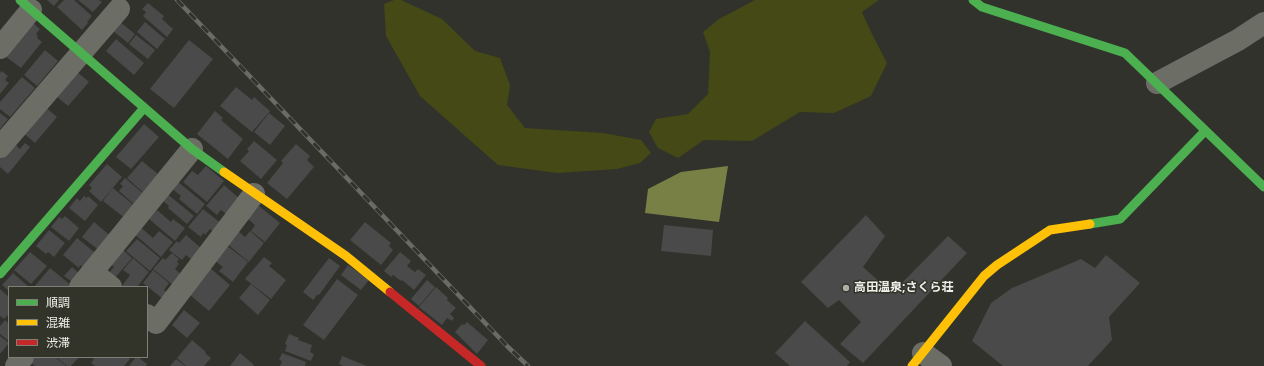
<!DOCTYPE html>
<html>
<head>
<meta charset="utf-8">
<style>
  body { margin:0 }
  #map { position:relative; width:1264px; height:366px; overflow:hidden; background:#31322c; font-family:"Noto Sans","Noto Sans JP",sans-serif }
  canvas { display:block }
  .legend { position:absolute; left:8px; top:286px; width:140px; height:72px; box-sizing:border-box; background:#32342a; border:1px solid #7e7f76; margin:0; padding:5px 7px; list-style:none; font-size:12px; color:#eff0e9 }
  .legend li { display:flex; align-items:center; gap:8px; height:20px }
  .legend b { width:20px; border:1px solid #7e7f76 }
</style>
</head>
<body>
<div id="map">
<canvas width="1264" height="366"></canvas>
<ul class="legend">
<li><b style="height:5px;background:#4caf50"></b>順調</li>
<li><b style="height:5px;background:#ffc107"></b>混雑</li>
<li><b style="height:5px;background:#c62828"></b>渋滞</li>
</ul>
</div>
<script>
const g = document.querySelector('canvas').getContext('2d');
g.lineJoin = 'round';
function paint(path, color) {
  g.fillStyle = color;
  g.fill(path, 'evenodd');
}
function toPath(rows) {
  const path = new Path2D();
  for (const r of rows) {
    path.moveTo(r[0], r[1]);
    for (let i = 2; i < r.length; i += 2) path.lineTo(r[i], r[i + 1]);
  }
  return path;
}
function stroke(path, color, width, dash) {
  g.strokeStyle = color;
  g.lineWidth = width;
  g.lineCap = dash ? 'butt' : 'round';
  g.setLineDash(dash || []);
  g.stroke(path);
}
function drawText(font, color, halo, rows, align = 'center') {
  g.font = font + ' "Noto Sans","Noto Sans JP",sans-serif';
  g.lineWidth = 3;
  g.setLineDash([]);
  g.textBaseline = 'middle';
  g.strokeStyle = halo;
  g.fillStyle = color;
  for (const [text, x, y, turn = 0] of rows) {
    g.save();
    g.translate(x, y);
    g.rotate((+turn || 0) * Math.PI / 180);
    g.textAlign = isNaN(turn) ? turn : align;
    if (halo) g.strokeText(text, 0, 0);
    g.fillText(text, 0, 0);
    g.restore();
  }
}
const green = toPath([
  [394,0,401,0,442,19,475,51,500,58,510,85,507,105,525,128,603,133,641,140,651,153,640,163,617,169,557,173,498,165,420,96,386,36,384,4],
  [755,0,879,0,862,12,871,32,887,63,871,96,834,113,800,112,752,141,704,140,678,158,658,148,649,132,656,119,688,114,708,94,710,52,703,32,719,19]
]);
const water = toPath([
  [728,166,719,222,645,213,648,189,681,172]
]);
const building = toPath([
  [47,0,59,0,54,6],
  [64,0,74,0,92,16,87,22,88,23,82,30,57,7],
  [78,0,99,0,102,2,93,12],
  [148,3,164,16,162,19,173,29,167,37,143,16,146,12,142,9],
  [32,22,40,29,36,34,38,36,37,38,42,42,21,68,5,56],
  [120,22,135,34,128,43,113,31],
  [145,22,165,39,157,49,137,32],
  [136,35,155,50,148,59,129,44],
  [116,39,144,63,134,75,106,51],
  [189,40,213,59,174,108,150,89],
  [45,50,58,61,37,86,24,75],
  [2,71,8,76,5,80,9,83,0,94,0,73],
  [76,71,89,82,68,106,57,97],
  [22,77,35,88,10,117,0,109,0,102],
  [236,87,252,100,254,97,270,111,252,132,220,106],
  [44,106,57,117,35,143,22,132],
  [215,111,223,118,221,120,243,139,228,159,197,134],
  [0,113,8,119,0,129],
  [269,113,285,126,270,145,254,132],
  [144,124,159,137,131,169,116,157],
  [254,141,277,160,261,179,240,161,249,151,247,149],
  [13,142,20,149,25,143,30,147,8,174,0,167,0,157],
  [296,144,310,156,307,160,314,167,287,199,267,183,283,163,281,161],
  [142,161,158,174,156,176,159,179,146,195,127,178],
  [107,164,122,177,101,202,89,191,92,188,89,185],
  [206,166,224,181,207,202,183,182,192,171,198,175],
  [125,178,145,195,136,206,119,191,123,186,120,184],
  [177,181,205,204,197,214,179,199,181,196,171,188],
  [224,185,240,199,226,214,221,210,217,215,206,206],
  [113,188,136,207,126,219,103,201],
  [165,192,194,216,187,224,168,208,169,206,160,198],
  [84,196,87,198,88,196,98,205,85,221,69,208,77,198,80,201],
  [259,206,280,223,265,242,251,231,255,225,248,219],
  [203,209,222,224,215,233,210,229,205,235,203,233,201,237,188,227],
  [157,210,171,222,173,219,185,228,175,241,149,219],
  [866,215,885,236,863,267,892,293,948,236,967,253,863,363,840,344,861,322,839,300,828,308,801,282],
  [65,216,79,228,69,241,51,227,59,217,62,219],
  [94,222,112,237,100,251,82,237],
  [365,222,391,243,389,246,393,250,381,265,350,240],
  [664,225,713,230,711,256,661,251],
  [139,226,153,238,159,231,173,242,161,257,133,233],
  [49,230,65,243,54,257,48,252,46,254,36,246],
  [238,231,245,237,250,231,264,243,249,262,227,244],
  [186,235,202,249,193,261,186,255,182,260,169,250,177,241,179,243],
  [77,238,99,256,85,269,80,265,79,268,63,255],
  [137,239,160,258,150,271,126,251],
  [226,245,248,262,233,282,219,271,223,267,214,260],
  [121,248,132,258,114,279,108,274,114,267,108,262],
  [30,252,47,266,31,284,14,270],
  [400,252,411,261,407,266,415,272,418,269,426,275,414,290,402,280,401,281,393,275,391,277,384,271],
  [172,253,179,259,177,262,179,264,175,269,182,275,173,285,153,269,163,258,165,260],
  [1106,255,1140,283,1109,317,1112,340,1088,366,1003,366,972,341,991,303,1012,288,1081,259,1095,268],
  [264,257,272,263,269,266,286,280,271,299,245,279],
  [133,258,149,272,137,287,124,287,122,286,130,275,123,270],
  [329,258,340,266,319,295,318,294,313,300,303,292],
  [348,265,369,280,361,290,341,275],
  [72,267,82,276,75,284,64,276],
  [50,268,72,286,72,287,34,287],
  [210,268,230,285,209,311,189,294],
  [153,270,169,283,164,290,168,293,163,299,143,283],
  [13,273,29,287,9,287,9,291,2,285],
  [337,279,358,295,324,340,303,325],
  [427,280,435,287,419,306,411,299],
  [251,284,270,300,258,315,239,298],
  [436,287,448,298,447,300,456,308,450,314,454,318,452,321,447,318,442,325,419,307],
  [0,289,9,297,9,314,4,319,0,316],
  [184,310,200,323,187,338,172,325],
  [5,320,9,324,9,341,0,334,0,326],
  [805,321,850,362,847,366,790,366,775,353],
  [467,322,488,340,477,354,455,332,462,324,464,325],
  [289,334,299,338,298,340,312,345,310,352,314,354,311,361,285,351,287,345,285,344],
  [0,336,9,343,0,354],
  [192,340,206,352,205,353,211,358,204,366,186,366,177,358],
  [240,353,254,365,253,366,230,366],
  [282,353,306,362,305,366,280,366,282,361,279,360],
  [342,356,367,366,343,366,339,364],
  [35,357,55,357,66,366,35,366,31,363],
  [56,357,79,357,71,366,67,366],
  [92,357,127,357,130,359,124,366,95,366,91,363,94,359],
  [136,357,138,357,147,364,146,366,129,366],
  [176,359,185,366,170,366]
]);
const street = toPath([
  [0,48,31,10],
  [1157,83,1238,40,1264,23],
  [0,147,119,9],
  [92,272,111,287],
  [80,287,192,149],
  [147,315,156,323,254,194],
  [923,353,941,366],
  [16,366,23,357]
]);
const fast = toPath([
  [20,0,192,149,224,172],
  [973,0,982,7,1125,53,1264,187],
  [1090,224,1120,219,1205,131],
  [0,274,144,108]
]);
const slow = toPath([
  [224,172,346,256,390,292],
  [912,366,984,276,997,265,1050,230,1090,224]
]);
const jam = toPath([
  [390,292,481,366]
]);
const rail = toPath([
  [177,0,508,347,528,366]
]);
const markers = [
  [846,288,4,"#acaea7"]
];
const poiNames = [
  ["高田温泉;さくら荘",854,288]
];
paint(green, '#444915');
paint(water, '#788045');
paint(building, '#494a49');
stroke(street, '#6c6e66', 22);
stroke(fast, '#4caf50', 9);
stroke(slow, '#ffc107', 9);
stroke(jam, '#c62828', 9);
stroke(rail, '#696b64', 4.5);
stroke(rail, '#32342a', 3, [9]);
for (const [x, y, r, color] of markers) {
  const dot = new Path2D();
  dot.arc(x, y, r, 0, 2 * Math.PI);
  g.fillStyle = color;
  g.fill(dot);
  stroke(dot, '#32342a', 1.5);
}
drawText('bold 12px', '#eff0e9', '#32342a', poiNames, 'left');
</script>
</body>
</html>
